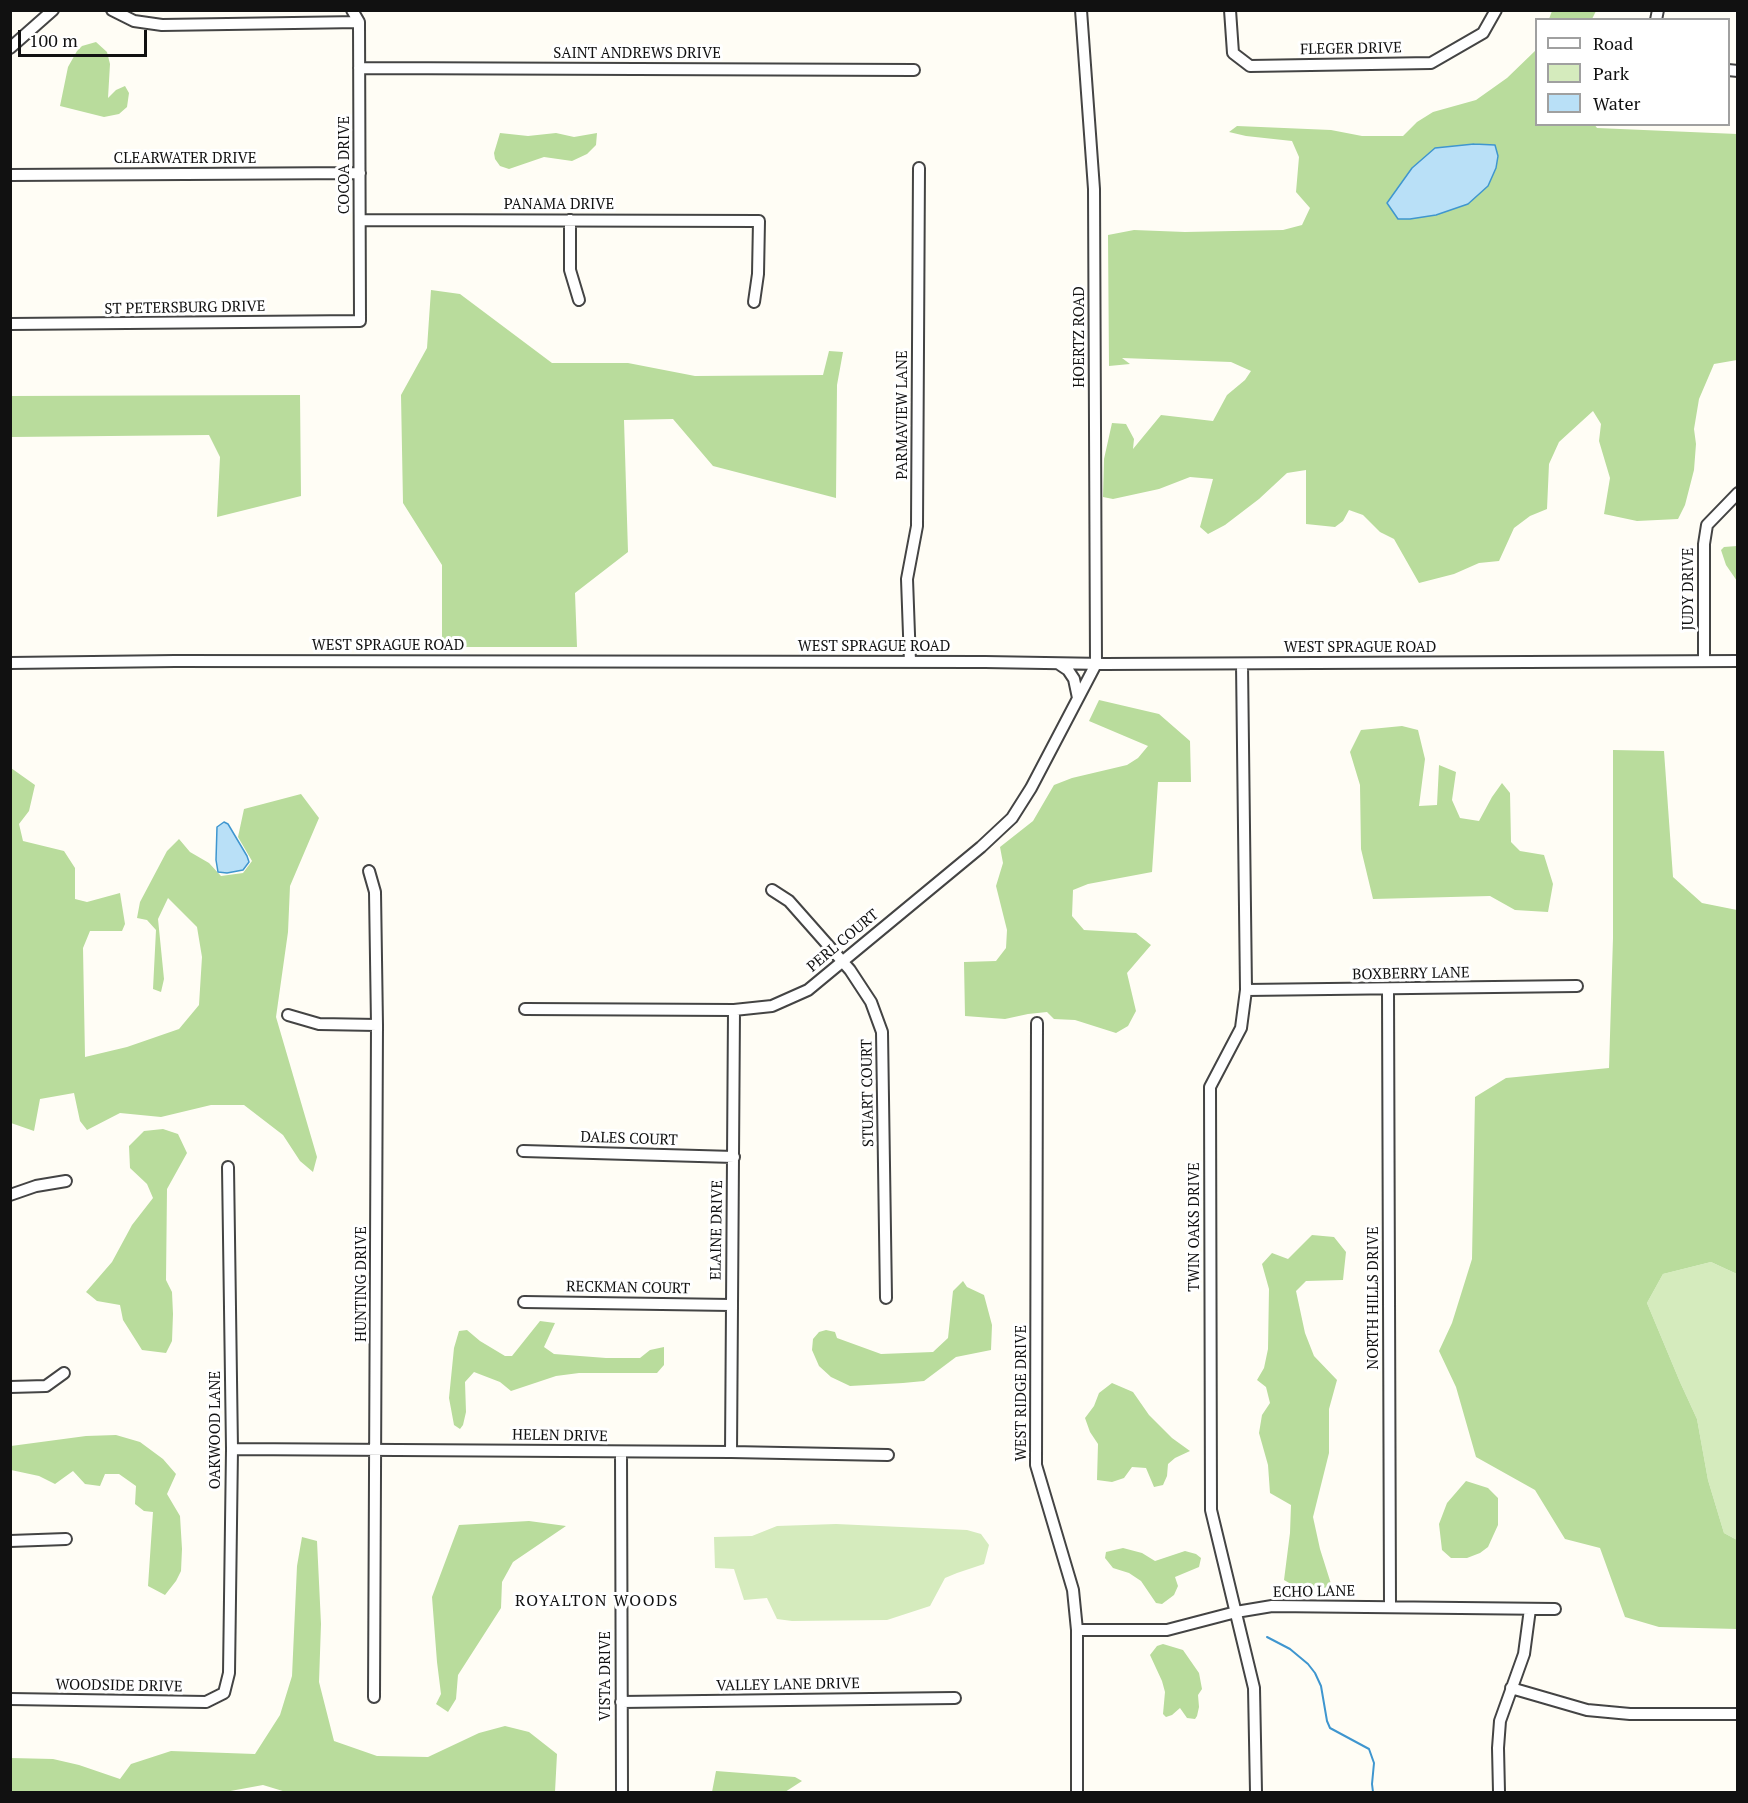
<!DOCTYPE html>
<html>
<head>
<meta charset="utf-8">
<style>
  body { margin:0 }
  #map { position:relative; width:1748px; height:1803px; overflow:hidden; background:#fffdf5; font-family:"PT Serif",serif }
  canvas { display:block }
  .frame { position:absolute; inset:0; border:12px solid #111; pointer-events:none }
  .legend { position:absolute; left:1535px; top:18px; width:195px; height:108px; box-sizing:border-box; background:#fff; border:2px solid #a0a0a0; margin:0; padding:8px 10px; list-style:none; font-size:18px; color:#111 }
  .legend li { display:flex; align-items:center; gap:12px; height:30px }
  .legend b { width:30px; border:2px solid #a0a0a0 }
  .scale { position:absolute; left:18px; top:30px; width:129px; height:27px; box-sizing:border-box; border:3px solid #111; border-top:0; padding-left:8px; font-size:18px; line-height:21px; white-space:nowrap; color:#111; -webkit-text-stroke:4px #fff; paint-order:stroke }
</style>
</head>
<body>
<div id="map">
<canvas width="1748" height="1803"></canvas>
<div class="frame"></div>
<ul class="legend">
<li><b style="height:8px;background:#fff"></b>Road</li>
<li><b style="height:16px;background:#d5ebbd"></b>Park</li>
<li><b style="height:16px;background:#b9e0f7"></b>Water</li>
</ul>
<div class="scale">100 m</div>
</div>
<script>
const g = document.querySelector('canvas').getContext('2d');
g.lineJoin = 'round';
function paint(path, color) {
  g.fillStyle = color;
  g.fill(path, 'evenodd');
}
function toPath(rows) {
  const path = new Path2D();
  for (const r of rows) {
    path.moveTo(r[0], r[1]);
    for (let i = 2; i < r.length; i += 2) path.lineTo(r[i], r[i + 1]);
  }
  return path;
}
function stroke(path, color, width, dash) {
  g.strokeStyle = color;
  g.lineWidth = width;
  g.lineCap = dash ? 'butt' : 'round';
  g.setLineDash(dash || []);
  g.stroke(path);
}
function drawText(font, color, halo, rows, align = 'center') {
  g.font = font + ' "PT Serif",serif';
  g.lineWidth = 6;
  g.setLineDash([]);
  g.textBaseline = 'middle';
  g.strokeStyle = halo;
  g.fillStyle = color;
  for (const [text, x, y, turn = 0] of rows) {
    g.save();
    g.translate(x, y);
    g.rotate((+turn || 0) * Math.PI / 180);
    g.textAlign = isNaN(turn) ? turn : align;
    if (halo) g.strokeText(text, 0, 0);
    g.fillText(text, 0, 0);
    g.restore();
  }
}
const green = toPath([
  [1711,1262,1737,1274,1737,1540,1724,1533,1708,1480,1697,1419,1680,1382,1647,1303,1663,1274],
  [836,1524,967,1530,981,1534,989,1545,984,1564,957,1573,945,1578,930,1606,887,1620,792,1621,777,1619,767,1598,744,1600,734,1569,715,1568,714,1537,752,1536,777,1526]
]);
const forest = toPath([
  [1552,11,1552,10,1596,11,1592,19,1549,19],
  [96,42,107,52,110,64,108,98,116,90,125,86,129,93,127,107,119,114,104,117,60,106,68,67,77,51,82,46],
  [1536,50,1536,124,1594,124,1597,128,1737,134,1737,360,1714,364,1699,399,1694,429,1696,444,1694,470,1685,505,1678,519,1637,521,1604,514,1610,478,1599,441,1601,424,1593,411,1559,442,1549,464,1547,509,1530,516,1514,528,1499,561,1479,563,1454,574,1419,583,1394,539,1380,532,1363,515,1349,510,1343,521,1335,527,1306,524,1306,470,1287,473,1259,499,1225,525,1208,534,1200,527,1213,479,1190,477,1159,489,1113,499,1103,497,1104,459,1112,423,1126,424,1134,439,1133,449,1161,415,1213,421,1227,395,1245,380,1251,371,1231,362,1122,358,1130,364,1109,366,1108,235,1134,230,1185,232,1283,230,1302,225,1310,208,1296,192,1299,157,1292,141,1246,136,1229,132,1237,126,1331,130,1362,136,1403,136,1417,122,1433,112,1476,100,1507,78],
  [500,133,528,136,556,133,574,137,597,133,596,145,587,154,572,161,544,157,509,169,500,166,495,159,494,153],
  [431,290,460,294,552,363,628,363,695,376,823,375,829,351,843,352,837,385,836,498,713,466,673,419,624,420,628,552,575,593,577,647,442,647,442,565,403,503,401,395,427,348],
  [300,395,301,496,217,517,220,457,209,435,11,437,11,396],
  [1737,546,1738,546,1737,581,1726,565,1721,550,1724,547],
  [1099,700,1159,714,1190,741,1191,782,1158,782,1152,872,1088,884,1073,890,1072,916,1084,930,1136,933,1151,945,1127,973,1136,1011,1128,1026,1116,1033,1075,1020,1054,1019,1047,1012,1028,1014,1005,1019,965,1016,964,962,996,961,1006,948,1007,930,996,886,1003,863,1000,847,1033,821,1054,785,1072,778,1127,765,1138,758,1148,746,1089,721],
  [1402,726,1418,730,1425,759,1419,806,1437,805,1439,765,1456,772,1452,800,1460,818,1479,821,1492,797,1502,783,1510,793,1511,842,1520,851,1544,855,1553,884,1548,912,1515,910,1490,896,1373,899,1361,849,1360,785,1350,752,1361,730],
  [1613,750,1664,751,1673,877,1702,903,1737,910,1737,1274,1711,1262,1663,1274,1647,1303,1680,1382,1697,1419,1708,1480,1724,1533,1737,1540,1737,1629,1659,1627,1625,1617,1600,1548,1565,1539,1535,1490,1476,1457,1456,1387,1439,1351,1452,1323,1472,1259,1475,1097,1506,1078,1609,1068,1613,938],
  [11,768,35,785,29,811,19,824,23,841,64,851,75,868,75,899,87,902,120,893,125,924,122,931,90,931,83,948,85,1057,127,1047,179,1029,199,1005,202,957,197,927,168,898,158,919,164,979,161,992,153,989,156,930,147,920,137,918,140,902,167,851,179,839,190,852,209,863,221,876,243,873,252,861,238,837,244,809,301,794,319,818,290,886,288,932,276,1017,317,1157,313,1172,300,1161,283,1135,244,1105,211,1105,161,1117,120,1113,87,1130,80,1121,74,1093,40,1099,34,1131,11,1123],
  [163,1129,178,1134,187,1153,167,1189,166,1280,172,1292,173,1314,172,1341,166,1353,142,1350,123,1320,120,1305,97,1301,86,1292,112,1262,132,1225,153,1198,147,1184,130,1168,129,1146,144,1131],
  [1312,1235,1334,1237,1346,1252,1343,1280,1306,1281,1296,1291,1305,1333,1314,1356,1337,1380,1329,1409,1329,1453,1313,1517,1320,1549,1332,1587,1320,1588,1298,1588,1284,1580,1290,1533,1291,1505,1270,1493,1268,1465,1259,1433,1262,1415,1270,1403,1266,1387,1257,1380,1264,1368,1268,1349,1269,1289,1262,1264,1272,1253,1288,1259],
  [963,1281,967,1287,984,1295,992,1325,991,1350,956,1357,924,1381,903,1383,850,1386,831,1377,819,1366,812,1350,813,1339,819,1332,826,1330,835,1332,837,1338,881,1354,933,1352,948,1338,953,1291],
  [540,1321,555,1323,544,1347,554,1354,606,1358,640,1358,650,1350,664,1347,664,1365,657,1373,579,1373,556,1376,511,1391,500,1382,474,1372,465,1382,466,1412,463,1425,460,1429,454,1425,449,1398,454,1348,459,1331,467,1330,480,1341,505,1356,512,1356],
  [1112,1383,1133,1392,1149,1415,1172,1438,1190,1451,1175,1458,1168,1464,1167,1476,1163,1485,1154,1487,1146,1468,1132,1467,1124,1478,1112,1482,1097,1480,1098,1444,1090,1432,1085,1418,1094,1406,1099,1393],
  [116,1435,140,1442,163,1459,176,1474,167,1494,180,1516,182,1549,181,1571,176,1581,165,1595,148,1586,153,1512,144,1511,135,1504,136,1486,119,1474,105,1474,100,1486,85,1484,73,1471,55,1484,39,1476,11,1470,11,1446,86,1436],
  [1466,1481,1488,1488,1498,1498,1498,1525,1488,1547,1480,1553,1467,1558,1451,1558,1442,1550,1439,1524,1447,1503],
  [529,1521,566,1526,513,1562,502,1582,501,1608,458,1675,456,1699,448,1712,436,1704,441,1694,437,1662,432,1597,459,1525],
  [302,1537,317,1541,321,1624,319,1682,334,1741,377,1756,428,1757,479,1733,505,1726,529,1732,557,1754,555,1792,286,1792,263,1785,225,1792,11,1792,11,1758,53,1759,79,1765,120,1779,131,1764,171,1751,255,1754,280,1715,292,1676,297,1566],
  [1123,1548,1142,1553,1155,1561,1185,1551,1196,1554,1201,1558,1199,1567,1175,1577,1178,1586,1174,1595,1162,1604,1156,1603,1141,1581,1129,1573,1113,1568,1105,1558,1106,1552],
  [1163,1644,1183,1650,1199,1673,1202,1689,1198,1695,1199,1707,1197,1716,1195,1719,1187,1718,1180,1708,1172,1715,1166,1717,1163,1714,1165,1692,1162,1681,1150,1655,1157,1646],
  [716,1771,795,1777,802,1781,785,1792,712,1792]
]);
const water = toPath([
  [1474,144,1495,145,1498,156,1496,168,1488,186,1468,204,1436,215,1410,219,1398,219,1387,203,1412,168,1435,148,1474,144],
  [224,822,228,824,247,856,249,862,243,870,227,873,218,872,216,860,217,827,224,822]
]);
const stream = toPath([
  [1267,1637,1290,1649,1308,1664,1315,1673,1321,1686,1327,1721,1330,1728,1369,1749,1374,1763,1372,1784,1373,1792]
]);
const minor = toPath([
  [112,10,134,21,162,25,359,22],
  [1230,10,1233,53,1250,66,1431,63,1483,33,1496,10],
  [1656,20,1658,10],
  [10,48,53,10],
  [359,68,914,70],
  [1728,70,1738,71],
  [10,175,360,173],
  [360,220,759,221,758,274,754,302],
  [570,220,570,270,579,300],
  [10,324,360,321,359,22,352,10],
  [1704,661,1704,544,1707,525,1738,493],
  [910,662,907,579,917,526,919,168],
  [10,663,175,661,985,662,1105,664,1738,661],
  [1059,664,1068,670,1074,679,1078,698],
  [1242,664,1246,990,1241,1028,1210,1087,1211,1510,1254,1688,1256,1792],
  [369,871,375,892,377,1025,374,1697],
  [772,890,789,901,850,970,871,1002,882,1032,886,1298],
  [1388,989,1390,1606],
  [1246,990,1577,986],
  [525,1009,734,1010,772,1006,808,990,981,847,1012,818,1031,788,1096,664,1094,189,1081,10],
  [288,1015,319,1024,377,1025],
  [1037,1023,1036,1465,1073,1590,1077,1630,1077,1792],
  [523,1151,734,1157],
  [10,1195,36,1186,66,1181],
  [524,1302,731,1305],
  [10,1387,46,1386,64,1373],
  [232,1449,731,1452,888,1455],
  [621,1452,622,1792],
  [731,1452,734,1010],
  [10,1541,66,1539],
  [1077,1630,1167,1630,1236,1612,1272,1606,1555,1609],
  [1511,1688,1587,1710,1630,1714,1738,1714],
  [10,1699,206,1702,224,1693,229,1673,232,1449,228,1167],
  [621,1702,955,1698],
  [1499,1792,1498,1748,1500,1721,1524,1654,1530,1609]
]);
const streetNames = [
  ["FLEGER DRIVE",1351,49,-1],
  ["SAINT ANDREWS DRIVE",637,54],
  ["CLEARWATER DRIVE",185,159],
  ["COCOA DRIVE",345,165,-90],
  ["PANAMA DRIVE",559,205],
  ["ST PETERSBURG DRIVE",185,308,-1],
  ["HOERTZ ROAD",1080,337,-90],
  ["PARMAVIEW LANE",903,415,-90],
  ["JUDY DRIVE",1689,589,-90],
  ["WEST SPRAGUE ROAD",388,646],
  ["WEST SPRAGUE ROAD",874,647],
  ["WEST SPRAGUE ROAD",1360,648],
  ["PERL COURT",843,941,-40],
  ["BOXBERRY LANE",1411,974,-1],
  ["STUART COURT",868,1093,-91],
  ["DALES COURT",629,1139,2],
  ["TWIN OAKS DRIVE",1195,1227,-90],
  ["ELAINE DRIVE",717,1230,-89],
  ["HUNTING DRIVE",362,1284,-90],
  ["RECKMAN COURT",628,1288,1],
  ["NORTH HILLS DRIVE",1374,1298,-90],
  ["WEST RIDGE DRIVE",1022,1393,-90],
  ["OAKWOOD LANE",216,1430,-90],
  ["HELEN DRIVE",560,1436,1],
  ["ECHO LANE",1314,1592,-1],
  ["VISTA DRIVE",606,1676,-90],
  ["VALLEY LANE DRIVE",788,1685,-1],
  ["WOODSIDE DRIVE",119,1686,1]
];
const neighbourhoodNames = [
  ["ROYALTON WOODS",597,1601]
];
paint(green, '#d5ebbd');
paint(forest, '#b9dc9c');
paint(water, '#b9e0f7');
stroke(water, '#3f96cf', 1.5);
stroke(stream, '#3f96cf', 2);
stroke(minor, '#444', 14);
stroke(minor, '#fff', 10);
drawText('15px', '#111', '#fff', streetNames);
g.letterSpacing = '1.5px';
drawText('16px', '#111', '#fff', neighbourhoodNames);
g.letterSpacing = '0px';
</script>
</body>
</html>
